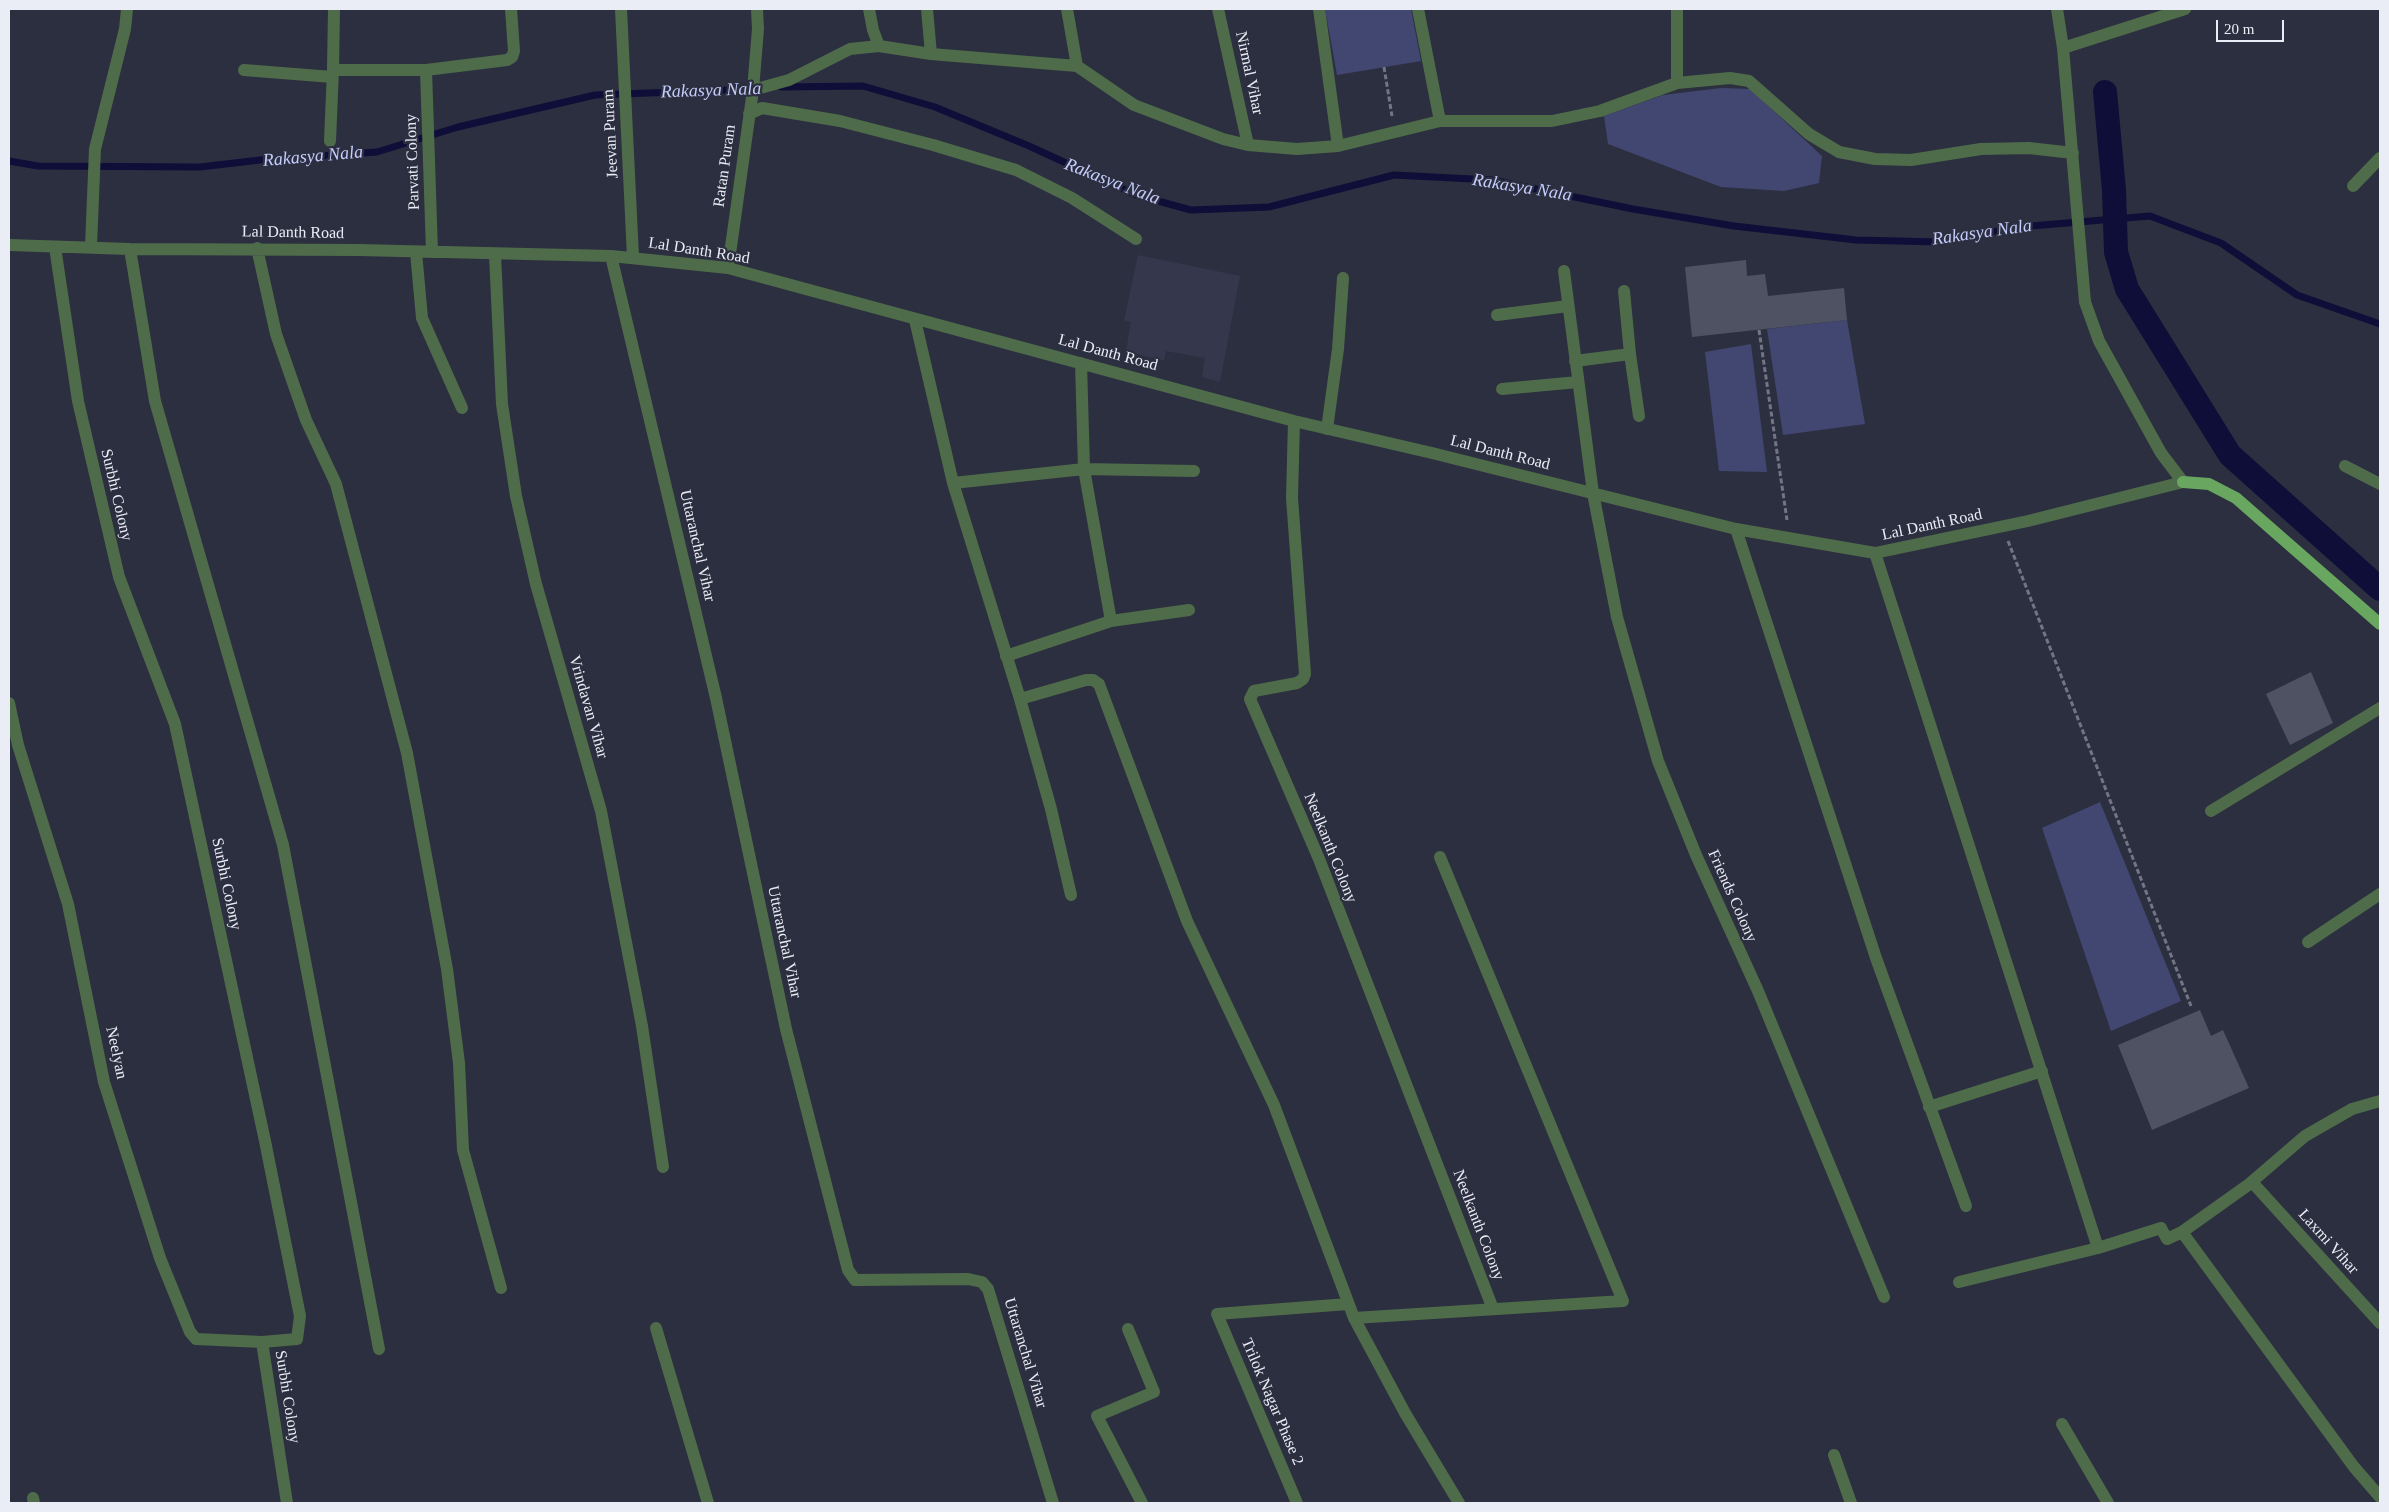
<!DOCTYPE html>
<html>
<head>
<meta charset="utf-8">
<style>
  body { margin:0 }
  #map { position:relative; width:2389px; height:1512px; overflow:hidden; background:#2c2f3f; font-family:"Times New Roman",serif }
  canvas { display:block }
  .frame { position:absolute; inset:0; border:10px solid #eaecf6; pointer-events:none }
  .scale { position:absolute; left:2216px; top:20px; width:68px; height:22px; box-sizing:border-box; border:2px solid #eaecf6; border-top:0; padding-left:6px; font-size:15px; line-height:18px; white-space:nowrap; color:#eaecf6; -webkit-text-stroke:4px #2c2f3f; paint-order:stroke }
</style>
</head>
<body>
<div id="map">
<canvas width="2389" height="1512"></canvas>
<div class="frame"></div>
<div class="scale">20 m</div>
</div>
<script>
const g = document.querySelector('canvas').getContext('2d');
g.lineJoin = 'round';
function paint(path, color) {
  g.fillStyle = color;
  g.fill(path, 'evenodd');
}
function toPath(rows) {
  const path = new Path2D();
  for (const r of rows) {
    path.moveTo(r[0], r[1]);
    for (let i = 2; i < r.length; i += 2) path.lineTo(r[i], r[i + 1]);
  }
  return path;
}
function stroke(path, color, width, dash) {
  g.strokeStyle = color;
  g.lineWidth = width;
  g.lineCap = dash ? 'butt' : 'round';
  g.setLineDash(dash || []);
  g.stroke(path);
}
function drawText(font, color, halo, rows, align = 'center') {
  g.font = font + ' "Times New Roman",serif';
  g.lineWidth = 4.5;
  g.setLineDash([]);
  g.textBaseline = 'middle';
  g.strokeStyle = halo;
  g.fillStyle = color;
  for (const [text, x, y, turn = 0] of rows) {
    g.save();
    g.translate(x, y);
    g.rotate((+turn || 0) * Math.PI / 180);
    g.textAlign = isNaN(turn) ? turn : align;
    if (halo) g.strokeText(text, 0, 0);
    g.fillText(text, 0, 0);
    g.restore();
  }
}
const built = toPath([
  [1138,255,1240,276,1220,382,1202,377,1205,358,1166,351,1164,361,1126,351,1131,322,1124,321]
]);
const green = toPath([
  [1325,9,1411,9,1421,61,1337,75],
  [1721,88,1750,89,1822,156,1819,183,1784,191,1721,187,1608,144,1604,116,1663,95],
  [1847,320,1865,424,1783,435,1767,329],
  [1751,344,1767,472,1719,471,1705,352],
  [2100,802,2181,1001,2111,1031,2042,828]
]);
const stream = toPath([
  [781,87,863,86,935,107,1029,146,1136,195,1191,210,1269,207,1394,175,1492,180,1633,209,1734,226,1856,240,1941,242,2019,227,2150,216,2221,243,2297,295,2380,324],
  [9,161,38,166,200,167,260,160,377,152,458,127,595,95,756,89]
]);
const canal = toPath([
  [2105,92,2114,190,2116,252,2127,289,2230,455,2380,589]
]);
const building = toPath([
  [1746,260,1747,276,1765,274,1768,296,1844,288,1847,320,1692,337,1685,267],
  [2311,672,2333,723,2290,745,2266,694],
  [2200,1010,2211,1036,2223,1030,2249,1088,2152,1130,2118,1045]
]);
const path = toPath([
  [1384,67,1392,116],
  [1759,330,1787,520],
  [2008,541,2191,1006]
]);
const minor = toPath([
  [334,9,333,70,426,70,507,60,512,57,514,51,511,9],
  [621,9,633,257],
  [869,9,873,30,879,46],
  [927,9,931,54],
  [1067,9,1077,66],
  [1218,9,1248,145],
  [1319,9,1338,146],
  [1418,9,1440,121],
  [1677,9,1677,83],
  [2063,48,2185,9],
  [244,70,332,77],
  [426,70,432,252],
  [753,90,789,80,850,49,879,46,931,54,1077,66,1134,105,1223,139,1248,145,1297,149,1338,146,1440,121,1552,121,1600,111,1677,83,1730,78,1749,81,1809,134,1839,152,1875,159,1911,160,1981,149,2029,148,2073,153],
  [749,114,762,108,840,121,933,145,1016,170,1072,198,1136,239],
  [330,141,333,70],
  [2353,186,2380,158],
  [9,245,130,249,359,250,611,256,728,268,1294,421,1432,453,1736,529,1875,553,2028,521,2183,482,2161,453,2099,341,2085,302,2063,48,2057,9],
  [91,246,95,149,125,29,127,9],
  [55,247,78,401,119,577,175,724,265,1141,300,1316,297,1339,262,1342,287,1503],
  [257,248,276,334,306,420,336,484,407,753,447,969,459,1063,463,1150,501,1288],
  [130,249,155,401,283,845,379,1349],
  [416,252,422,318,462,408],
  [495,255,502,404,516,496,536,584,601,811,642,1026,663,1167],
  [611,256,716,698,786,1029,848,1270,855,1280,968,1279,982,1282,988,1289,1053,1503],
  [728,268,753,90,758,29,757,9],
  [1564,271,1593,493,1617,617,1658,761,1696,855,1758,991,1884,1297],
  [1624,291,1630,354],
  [1497,315,1568,306],
  [915,320,953,483,1020,699,1051,809,1071,895],
  [1575,361,1630,354,1639,416],
  [1502,389,1578,382],
  [1294,421,1292,498,1305,674,1303,679,1297,683,1254,691,1250,699,1319,859,1493,1309],
  [1327,429,1338,349,1343,278],
  [2345,466,2380,484],
  [953,483,1084,469,1194,471],
  [1736,529,1876,958,1966,1206],
  [1875,553,2098,1248],
  [1111,621,1189,610],
  [1006,656,1111,621,1084,469,1081,363],
  [1020,699,1086,680,1093,680,1099,684,1187,921,1274,1105,1354,1318,1405,1413,1459,1503],
  [9,703,18,745,68,904,104,1082,160,1258,190,1332,196,1339,262,1342],
  [2211,811,2380,708],
  [2308,942,2380,894],
  [1929,1107,2042,1071],
  [2252,1182,2380,1323],
  [2182,1232,2354,1467,2380,1497],
  [1959,1282,2098,1248,2161,1228,2167,1239,2182,1232,2248,1185,2305,1136,2352,1109,2380,1101],
  [1354,1318,1623,1301,1440,857],
  [656,1328,708,1503],
  [1128,1329,1154,1392,1097,1416,1142,1503],
  [2062,1424,2108,1503],
  [1834,1455,1851,1503],
  [33,1498,34,1503],
  [1297,1503,1217,1314,1348,1304]
]);
const major = toPath([
  [2183,482,2209,484,2236,498,2380,624]
]);
const streetNames = [
  ["Nirmal Vihar",1249,73,78],
  ["Jeevan Puram",611,134,-93],
  ["Parvati Colony",413,162,-92],
  ["Ratan Puram",725,166,-82],
  ["Lal Danth Road",293,233,1],
  ["Lal Danth Road",699,251,9],
  ["Lal Danth Road",1108,353,15],
  ["Lal Danth Road",1500,453,14],
  ["Surbhi Colony",116,495,77],
  ["Lal Danth Road",1932,525,-12],
  ["Uttaranchal Vihar",697,546,77],
  ["Vrindavan Vihar",588,707,74],
  ["Neelkanth Colony",1330,848,68],
  ["Surbhi Colony",226,884,78],
  ["Friends Colony",1732,896,66],
  ["Uttaranchal Vihar",784,942,78],
  ["Neelyan",116,1053,78],
  ["Neelkanth Colony",1478,1225,69],
  ["Laxmi Vihar",2328,1242,48],
  ["Uttaranchal Vihar",1025,1353,73],
  ["Surbhi Colony",287,1397,81],
  ["Trilok Nagar Phase 2",1272,1402,67]
];
const waterNames = [
  ["Rakasya Nala",711,91,-2],
  ["Rakasya Nala",313,157,-5],
  ["Rakasya Nala",1112,182,21],
  ["Rakasya Nala",1522,188,9],
  ["Rakasya Nala",1982,233,-8]
];
paint(built, '#35384d');
paint(green, '#424771');
stroke(stream, '#0f0e39', 7);
stroke(canal, '#0f0e39', 24);
paint(building, '#4f5263');
stroke(path, '#727583', 3, [5, 2.5]);
stroke(minor, '#4f6c4a', 12);
stroke(major, '#69a760', 12);
drawText('16px', '#eaecf6', '#2c2f3f', streetNames);
drawText('italic 18px', '#c5cdfd', '#2c2f3f', waterNames);
</script>
</body>
</html>
